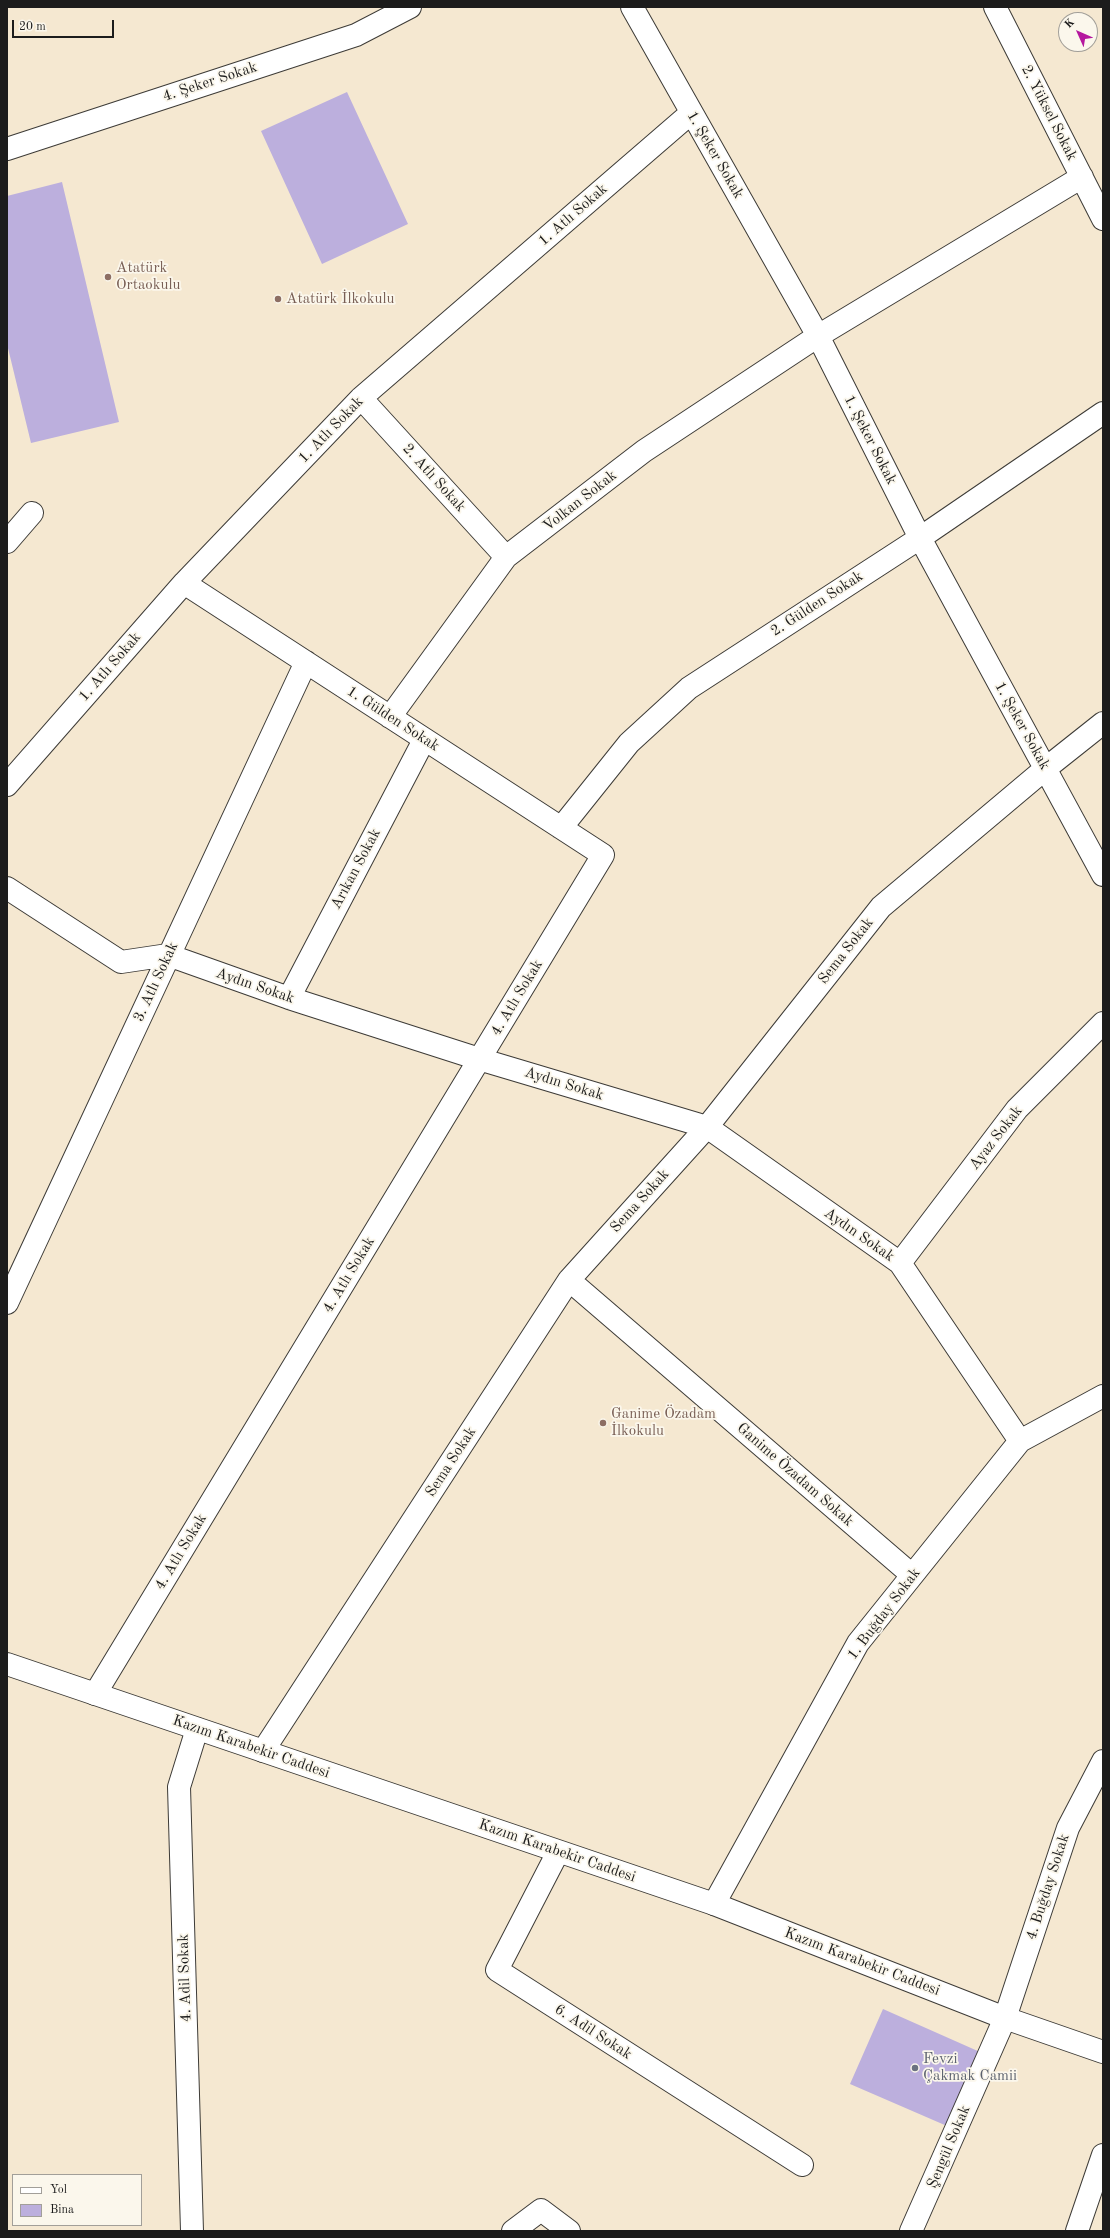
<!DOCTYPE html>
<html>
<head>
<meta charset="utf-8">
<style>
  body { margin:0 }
  #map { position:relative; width:1110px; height:2238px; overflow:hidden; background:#f5e8d1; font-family:"Old Standard TT",serif }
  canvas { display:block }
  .frame { position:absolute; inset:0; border:8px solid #1c1c1c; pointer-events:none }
  .legend { position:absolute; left:12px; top:2174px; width:130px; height:52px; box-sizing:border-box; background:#fbf7ec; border:1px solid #a29f99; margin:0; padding:5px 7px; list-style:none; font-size:12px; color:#1c1c1c }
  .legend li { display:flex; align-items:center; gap:8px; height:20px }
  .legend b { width:20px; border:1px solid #a29f99 }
  .north { position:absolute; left:1058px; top:12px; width:40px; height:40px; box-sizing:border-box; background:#fbf7ec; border:1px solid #a29f99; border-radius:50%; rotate:315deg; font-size:11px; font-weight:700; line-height:16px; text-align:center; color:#1c1c1c }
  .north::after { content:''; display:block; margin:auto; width:14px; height:18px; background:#b5179e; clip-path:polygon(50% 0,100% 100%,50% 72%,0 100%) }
  .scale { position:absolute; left:12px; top:20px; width:102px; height:18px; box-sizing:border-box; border:2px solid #1c1c1c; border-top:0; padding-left:5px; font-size:12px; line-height:14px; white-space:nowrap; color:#1c1c1c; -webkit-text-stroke:3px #fbf7ec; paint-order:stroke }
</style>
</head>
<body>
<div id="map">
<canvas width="1110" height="2238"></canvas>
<div class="frame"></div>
<ul class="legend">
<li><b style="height:5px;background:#fff"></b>Yol</li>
<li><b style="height:11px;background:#bcafdd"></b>Bina</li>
</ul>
<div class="north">K</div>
<div class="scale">20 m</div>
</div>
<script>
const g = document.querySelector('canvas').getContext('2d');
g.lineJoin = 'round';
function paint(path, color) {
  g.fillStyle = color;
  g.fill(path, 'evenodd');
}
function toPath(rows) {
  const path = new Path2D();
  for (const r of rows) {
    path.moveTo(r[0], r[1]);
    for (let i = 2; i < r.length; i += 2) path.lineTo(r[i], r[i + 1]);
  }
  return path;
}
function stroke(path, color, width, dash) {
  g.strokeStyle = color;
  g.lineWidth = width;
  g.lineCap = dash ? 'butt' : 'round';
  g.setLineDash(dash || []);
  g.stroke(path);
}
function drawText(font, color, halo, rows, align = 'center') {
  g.font = font + ' "Old Standard TT",serif';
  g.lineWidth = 3.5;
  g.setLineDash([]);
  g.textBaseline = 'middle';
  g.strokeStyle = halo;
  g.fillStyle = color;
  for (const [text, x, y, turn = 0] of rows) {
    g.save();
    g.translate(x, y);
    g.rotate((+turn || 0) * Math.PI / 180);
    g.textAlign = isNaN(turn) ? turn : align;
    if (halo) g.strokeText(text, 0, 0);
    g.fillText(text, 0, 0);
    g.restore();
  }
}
const building = toPath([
  [347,92,408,224,322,264,261,131],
  [62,182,119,422,31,443,7,344,7,196],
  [883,2009,980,2052,947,2126,850,2084]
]);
const minor = toPath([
  [632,7,818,336,920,538,1103,875],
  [995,7,1103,219],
  [7,149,356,35,410,7],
  [361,398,506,557],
  [7,542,32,513],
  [390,717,506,557,644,451,818,336,1082,177],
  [7,785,184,583,361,398,691,113],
  [561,828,629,743,689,688,920,538,1103,413],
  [7,888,121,962,168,955,289,998,479,1059,707,1127,900,1263,1020,1441],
  [289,998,424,740],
  [900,1263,1017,1109,1103,1023],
  [569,1280,912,1575],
  [7,1303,306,662],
  [95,1694,603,855,184,583],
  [263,1751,569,1280,707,1127,881,907,1045,769,1103,723],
  [558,1852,497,1970,802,2165],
  [714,1904,858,1643,1020,1441,1103,1396],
  [192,2231,179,1787,197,1729],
  [513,2231,541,2210,569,2231],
  [911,2231,1005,2018,1068,1828,1103,1761],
  [1077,2231,1103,2155]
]);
const tertiary = toPath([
  [7,1664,714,1904,1005,2018,1103,2052]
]);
const markers = [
  [108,277,4,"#8d6e63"],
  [278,299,4,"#8d6e63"],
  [603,1423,4,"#8d6e63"],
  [915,2068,4,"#6b7280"]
];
const streetNames = [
  ["4. Şeker Sokak",210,82,-18],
  ["2. Yüksel Sokak",1049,113,63],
  ["1. Şeker Sokak",715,155,60],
  ["1. Atlı Sokak",573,215,-41],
  ["1. Atlı Sokak",331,430,-46],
  ["1. Şeker Sokak",870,440,63],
  ["2. Atlı Sokak",434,478,48],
  ["Volkan Sokak",580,501,-38],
  ["2. Gülden Sokak",817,604,-33],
  ["1. Atlı Sokak",110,667,-49],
  ["1. Gülden Sokak",393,719,33],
  ["1. Şeker Sokak",1022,726,61],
  ["Arıkan Sokak",356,869,-62],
  ["Sema Sokak",846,951,-52],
  ["3. Atlı Sokak",156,982,-65],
  ["Aydın Sokak",255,986,19],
  ["4. Atlı Sokak",517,998,-59],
  ["Aydın Sokak",564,1084,17],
  ["Ayaz Sokak",996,1138,-52],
  ["Sema Sokak",640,1201,-48],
  ["Aydın Sokak",859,1235,35],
  ["4. Atlı Sokak",349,1275,-59],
  ["Sema Sokak",451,1462,-57],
  ["Ganime Özadam Sokak",795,1475,41],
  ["4. Atlı Sokak",181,1552,-59],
  ["1. Buğday Sokak",884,1614,-53],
  ["Kazım Karabekir Caddesi",251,1747,19],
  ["Kazım Karabekir Caddesi",557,1851,19],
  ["4. Buğday Sokak",1048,1887,-72],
  ["Kazım Karabekir Caddesi",862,1962,21],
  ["4. Adil Sokak",185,1978,-92],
  ["6. Adil Sokak",593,2032,33],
  ["Şengül Sokak",949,2147,-67]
];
const educationNames = [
  ["Atatürk",116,268],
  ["Ortaokulu",116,285],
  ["Atatürk İlkokulu",286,299],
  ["Ganime Özadam",611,1414],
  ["İlkokulu",611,1431]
];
const worshipNames = [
  ["Fevzi",923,2059],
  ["Çakmak Camii",923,2076]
];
paint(building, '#bcafdd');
stroke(minor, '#3d3b37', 24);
stroke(tertiary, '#3d3b37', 24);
stroke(minor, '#fff', 22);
stroke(tertiary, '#fff', 22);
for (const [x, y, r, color] of markers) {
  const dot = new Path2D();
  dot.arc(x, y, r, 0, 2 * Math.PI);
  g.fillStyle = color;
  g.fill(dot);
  stroke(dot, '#fbf7ec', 1.5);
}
drawText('15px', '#1c1c1c', '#fbf7ec', streetNames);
drawText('15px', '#785e54', '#fbf7ec', educationNames, 'left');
drawText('15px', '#5b616d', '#fbf7ec', worshipNames, 'left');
</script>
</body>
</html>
